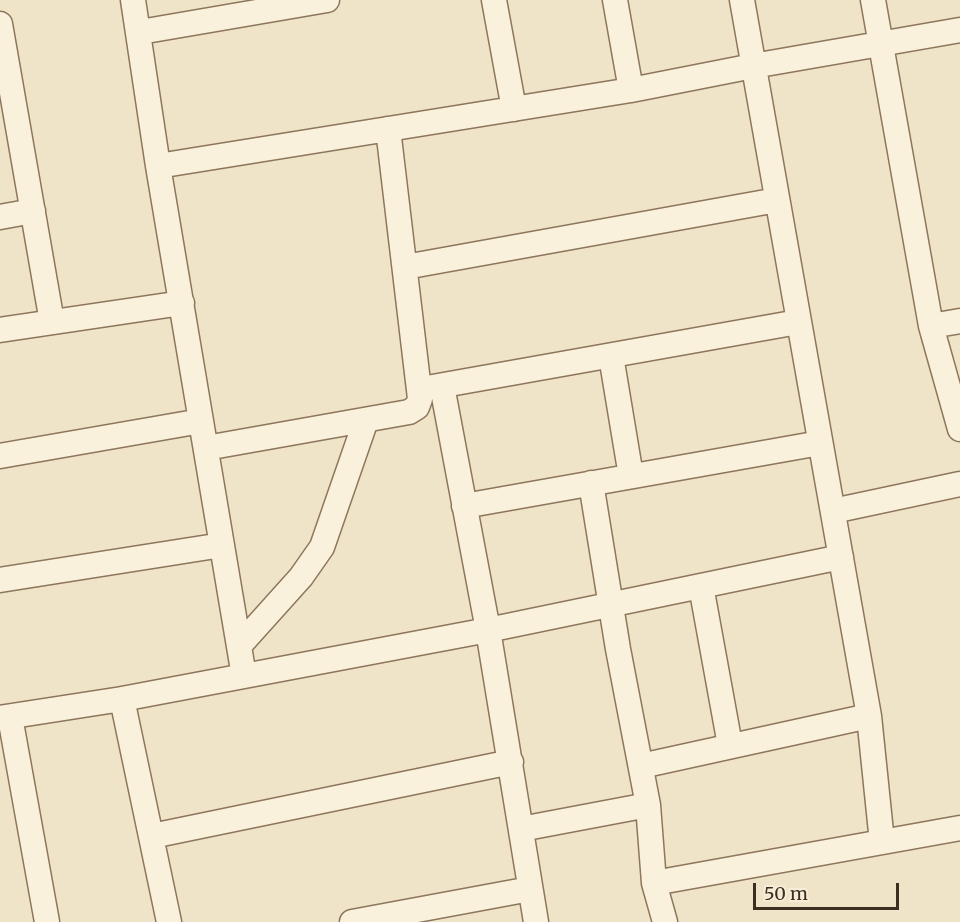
<!DOCTYPE html>
<html>
<head>
<meta charset="utf-8">
<style>
  body { margin:0 }
  #map { position:relative; width:960px; height:922px; overflow:hidden; background:#f0e4c8; font-family:Merriweather,serif }
  canvas { display:block }
  .scale { position:absolute; left:753px; top:883px; width:146px; height:27px; box-sizing:border-box; border:3px solid #3d2e20; border-top:0; padding-left:8px; font-size:18px; line-height:21px; white-space:nowrap; color:#3d2e20; -webkit-text-stroke:4px #f7eed8; paint-order:stroke }
</style>
</head>
<body>
<div id="map">
<canvas width="960" height="922"></canvas>
<div class="scale">50 m</div>
</div>
<script>
const g = document.querySelector('canvas').getContext('2d');
g.lineJoin = 'round';
function toPath(rows) {
  const path = new Path2D();
  for (const r of rows) {
    path.moveTo(r[0], r[1]);
    for (let i = 2; i < r.length; i += 2) path.lineTo(r[i], r[i + 1]);
  }
  return path;
}
function stroke(path, color, width, dash) {
  g.strokeStyle = color;
  g.lineWidth = width;
  g.lineCap = dash ? 'butt' : 'round';
  g.setLineDash(dash || []);
  g.stroke(path);
}
const minor = toPath([
  [133,0,158,166,244,676],
  [494,0,514,109],
  [615,0,631,90],
  [742,0,869,716,882,842],
  [873,0,931,326,960,429],
  [0,24,52,322],
  [140,32,327,0],
  [158,166,631,90,753,66,960,30],
  [0,217,33,211],
  [405,267,777,200],
  [931,326,960,321],
  [0,330,182,303],
  [611,356,631,476],
  [442,386,488,630,536,922],
  [427,388,798,322],
  [206,448,409,412,417,407,420,399,419,390,388,129],
  [0,456,201,421],
  [591,483,618,649,648,805,654,883,665,922],
  [464,506,820,443],
  [833,511,960,484],
  [0,580,222,545],
  [701,586,730,745],
  [239,646,301,577,322,547,366,420],
  [122,699,169,922],
  [10,717,47,922],
  [0,718,122,699,488,630,841,557],
  [641,766,869,716],
  [521,829,648,805],
  [152,836,511,762],
  [654,883,960,828],
  [352,922,530,889]
]);
stroke(minor, '#8d765c', 27);
stroke(minor, '#faf1dc', 24);
</script>
</body>
</html>
